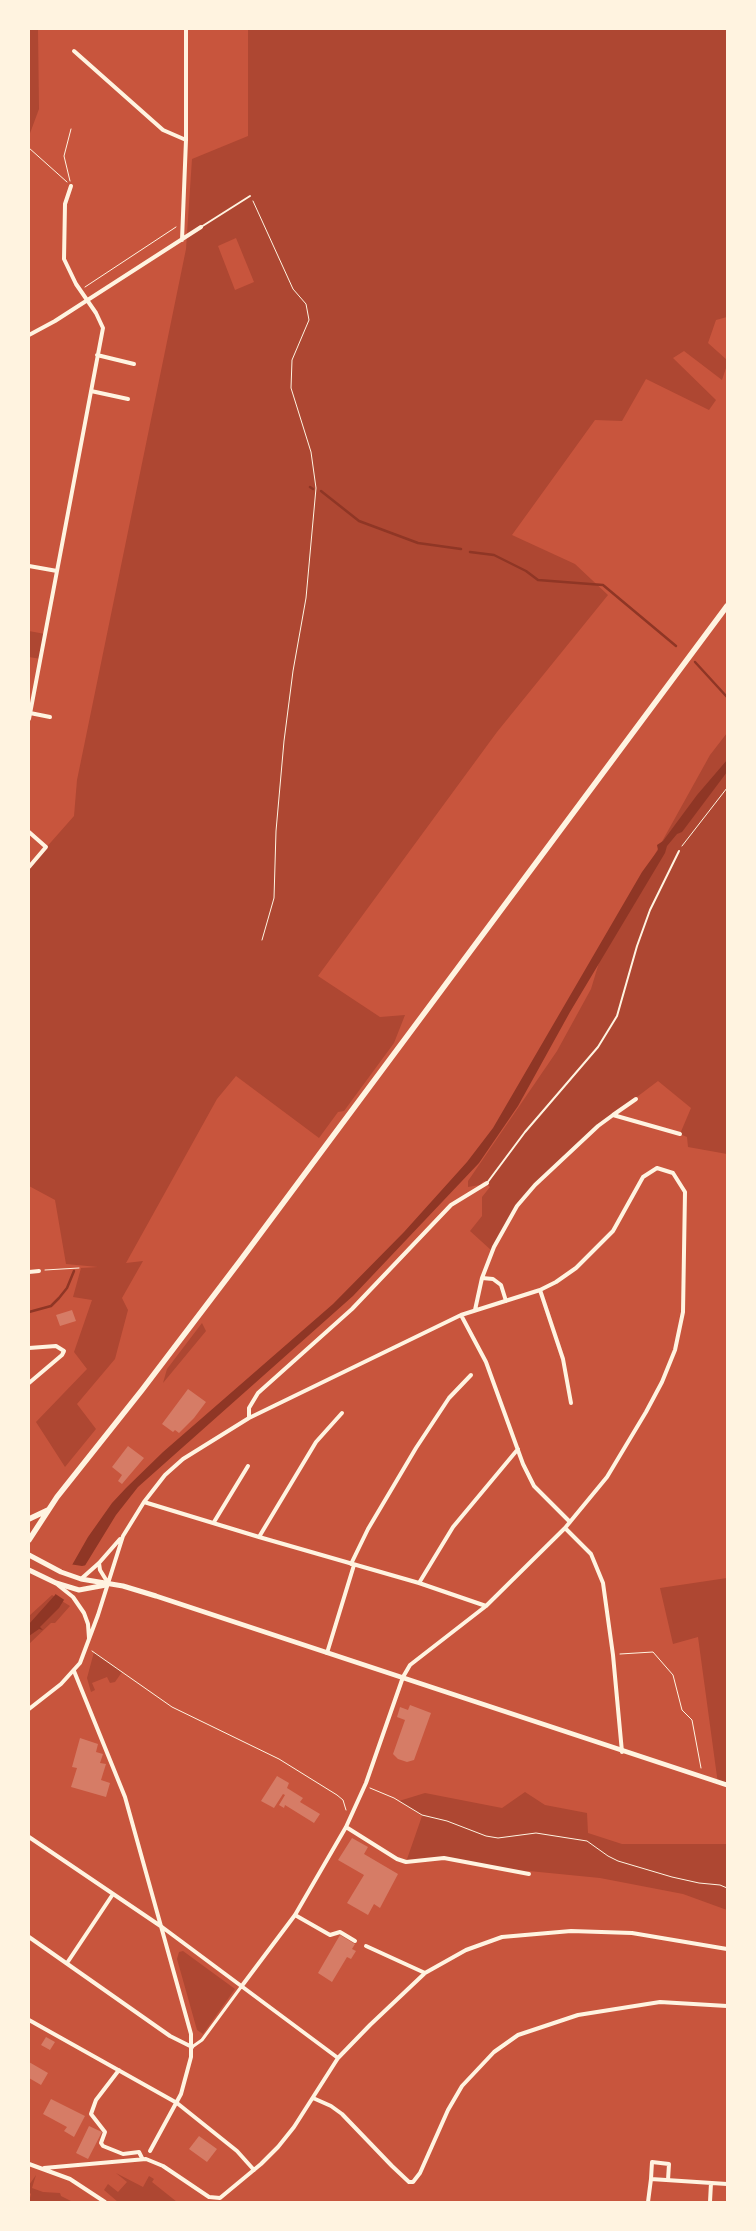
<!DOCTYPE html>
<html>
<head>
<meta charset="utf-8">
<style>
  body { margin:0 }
  #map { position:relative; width:756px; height:2231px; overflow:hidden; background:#c8553d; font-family:Helvetica,sans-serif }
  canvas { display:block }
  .frame { position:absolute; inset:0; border:30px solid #fff3e0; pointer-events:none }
</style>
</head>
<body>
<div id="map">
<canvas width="756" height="2231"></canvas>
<div class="frame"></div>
</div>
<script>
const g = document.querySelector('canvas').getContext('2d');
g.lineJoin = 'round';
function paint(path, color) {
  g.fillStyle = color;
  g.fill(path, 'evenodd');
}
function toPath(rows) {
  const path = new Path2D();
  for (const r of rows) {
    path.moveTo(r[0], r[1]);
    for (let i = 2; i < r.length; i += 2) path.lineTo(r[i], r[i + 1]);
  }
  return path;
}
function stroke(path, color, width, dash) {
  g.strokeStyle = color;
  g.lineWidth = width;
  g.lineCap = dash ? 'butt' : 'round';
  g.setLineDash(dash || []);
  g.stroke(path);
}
const green = toPath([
  [29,29,38,29,39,109,29,136],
  [248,29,727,29,727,317,716,320,708,343,727,360,727,365,722,380,684,351,673,358,716,400,709,410,646,379,622,421,595,420,512,535,575,564,608,595,497,732,318,976,380,1017,405,1015,394,1043,344,1111,338,1112,319,1138,236,1076,217,1099,126,1263,143,1261,122,1298,128,1310,115,1359,77,1404,96,1429,65,1467,36,1422,87,1369,74,1352,92,1300,73,1297,81,1268,98,1267,66,1264,55,1200,29,1186,29,867,74,816,77,780,186,249,192,159,248,136],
  [236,238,254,282,235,290,218,246],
  [29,631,45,634,41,659,29,657],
  [727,733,727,1154,688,1147,687,1137,680,1134,691,1108,658,1081,613,1115,550,1169,517,1206,492,1251,470,1231,482,1216,482,1197,490,1187,484,1181,480,1185,468,1187,468,1181,557,1051,591,989,604,946,710,755],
  [202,1323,206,1331,163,1383,167,1369],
  [727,1578,727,1786,718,1784,698,1637,673,1644,660,1588],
  [52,1595,70,1606,55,1623,51,1623,29,1644,29,1616],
  [94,1652,122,1672,115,1682,110,1683,107,1677,92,1683,95,1690,91,1692,87,1678],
  [525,1792,545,1805,587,1813,588,1833,622,1844,727,1844,727,1910,683,1894,600,1878,529,1871,522,1873,444,1858,406,1862,422,1816,399,1801,425,1793,502,1808],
  [183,1951,235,1989,203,2034,197,2030,177,1959,179,1952],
  [116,2173,143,2187,149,2176,154,2179,152,2182,177,2202,118,2202,104,2190,108,2184,118,2192,127,2182],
  [36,2175,32,2188,43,2192,60,2193,61,2196,73,2202,29,2202,31,2194,29,2192,29,2185]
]);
const water = toPath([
  [727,760,727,772,682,832,677,834,667,846,665,853,570,1012,518,1106,479,1163,353,1296,138,1487,116,1515,59,1608,40,1627,43,1630,39,1629,29,1636,29,1624,55,1595,88,1537,112,1503,126,1488,163,1452,333,1304,404,1232,467,1162,493,1128,642,872,658,850,657,845,663,841,697,795]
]);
const pier = toPath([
  [69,1564,82,1566,87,1565,66,1601,54,1593]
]);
const stream = toPath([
  [310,487,313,489],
  [321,491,359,521,418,543,461,549],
  [470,552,494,555,526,571,538,580,603,585,676,646],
  [695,662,727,697],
  [29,1312,51,1306,59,1298,67,1288,74,1271]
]);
const building = toPath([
  [72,1310,76,1321,60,1326,56,1315],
  [188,1389,206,1402,194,1418,179,1433,175,1430,173,1432,162,1424],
  [128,1446,144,1458,122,1484,118,1481,122,1475,112,1467],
  [410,1705,431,1713,414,1760,407,1762,398,1759,393,1754,405,1720,397,1717,400,1707,408,1710],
  [80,1738,98,1744,96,1752,103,1754,100,1763,106,1764,101,1780,110,1783,106,1797,71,1787,77,1768,72,1767],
  [277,1776,289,1783,287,1788,303,1798,300,1802,320,1814,314,1823,285,1805,284,1808,279,1805,285,1795,283,1794,274,1808,261,1801],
  [352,1838,368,1847,364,1854,398,1874,380,1908,374,1904,368,1915,347,1903,364,1875,338,1860],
  [340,1935,355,1944,352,1949,356,1951,351,1959,347,1957,332,1982,318,1973],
  [46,2037,55,2042,50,2050,41,2045],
  [29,2062,48,2073,41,2085,29,2078],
  [51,2099,85,2116,74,2137,64,2131,67,2127,43,2114],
  [89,2126,102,2132,88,2159,76,2153],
  [199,2136,217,2149,207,2162,189,2149]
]);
const path = toPath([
  [29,148,67,182],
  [70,181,64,156,71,129],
  [253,201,293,289,306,304,309,320,292,360,291,388,311,452,316,488,306,598,293,671,284,741,276,831,274,898,262,940],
  [85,287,176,227],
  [682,846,727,788],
  [45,1270,79,1268],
  [92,1651,172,1707,279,1759,337,1795,343,1800,346,1810],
  [620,1654,653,1652,673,1675,682,1710,692,1720,701,1768],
  [370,1788,394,1798,422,1815,447,1821,486,1836,498,1838,536,1833,587,1841,608,1856,618,1861,672,1877,699,1883,720,1885,727,1888]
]);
const service = toPath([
  [201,227,250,196],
  [487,1183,525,1132,598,1047,617,1016,637,946,650,910,679,851]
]);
const pedestrian = toPath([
  [192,2047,202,2040,241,1987]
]);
const minor = toPath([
  [74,51,163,130,186,140],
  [182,240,186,140,186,29],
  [29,335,55,321,201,227],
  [97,355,134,364],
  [91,391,128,399],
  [29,566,57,571],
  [30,713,50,717],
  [29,719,103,328,96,313,76,284,64,259,65,204,71,186],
  [29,832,46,847,29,867],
  [613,1115,636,1099],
  [29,1272,39,1271],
  [482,1278,493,1279,501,1285,506,1301],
  [540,1290,563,1359,571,1403],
  [475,1310,482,1278,494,1247,517,1206,535,1185,598,1126,613,1115,680,1134],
  [461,1315,486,1362,523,1464,534,1486,570,1522],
  [29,1348,56,1346,64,1351,62,1355,29,1383],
  [249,1418,249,1408,258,1393,352,1309,451,1205,487,1183],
  [144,1502,259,1537,419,1583,486,1606],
  [214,1522,248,1466],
  [565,1528,591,1554,603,1583,613,1655,622,1752],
  [259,1537,316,1442,342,1413],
  [99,1563,100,1570,108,1583],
  [351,1564,368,1529,416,1448,449,1398,471,1375],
  [81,1579,99,1563,120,1539],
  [419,1583,453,1527,518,1449],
  [58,1585,73,1597,84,1613,88,1624,89,1638],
  [327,1653,354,1565],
  [74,1671,125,1797,191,2034,191,2057,181,2094,150,2151],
  [29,1709,61,1684,80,1663,98,1615,123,1536,144,1502,165,1475,183,1459,249,1418,461,1315,540,1290,556,1282,576,1268,613,1231,643,1177,657,1168,673,1173,685,1192,683,1312,675,1350,662,1382,646,1412,607,1477,565,1528,486,1606,410,1665,403,1677,366,1783,346,1827,295,1915,241,1987],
  [346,1827,397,1859,406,1862,444,1858,529,1874],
  [29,1837,162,1927,338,2058],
  [295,1915,330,1935,340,1932,355,1941],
  [29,1937,170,2036,192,2047],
  [366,1946,425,1973],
  [67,1963,113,1894],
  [29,2020,177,2103,237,2151,254,2170],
  [119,2070,96,2100,91,2114,105,2132,101,2143,103,2146,123,2154,139,2152,142,2158],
  [313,2098,331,2106,342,2114,392,2166,409,2182,413,2182,420,2173,448,2110,462,2086,494,2052,518,2035,578,2015,660,2002,727,2006],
  [29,2164,70,2179,105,2202],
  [44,2168,146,2159,163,2166,209,2197,220,2198,261,2164,278,2147,294,2127,338,2058,370,2025,425,1973,466,1950,502,1937,571,1931,632,1933,727,1949],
  [651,2179,652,2162,669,2164,668,2180],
  [648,2202,651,2179,727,2184],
  [710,2202,711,2183]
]);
const tertiary = toPath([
  [29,1555,61,1572,81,1579,123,1586,156,1596,727,1785],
  [29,1570,56,1583,79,1590,106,1585]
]);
const secondary = toPath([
  [29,1519,48,1510],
  [29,1540,57,1497,142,1390,240,1261,727,606]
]);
paint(green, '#ae4732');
paint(water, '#8f3625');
paint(pier, '#c8553d');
stroke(stream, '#8f3625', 2.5);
paint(building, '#d67c66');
stroke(path, '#fff3e0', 1);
stroke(service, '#fff3e0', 2);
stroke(pedestrian, '#fff3e0', 3);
stroke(minor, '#fff3e0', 4);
stroke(tertiary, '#fff3e0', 5);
stroke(secondary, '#fff3e0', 5.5);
</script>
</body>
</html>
